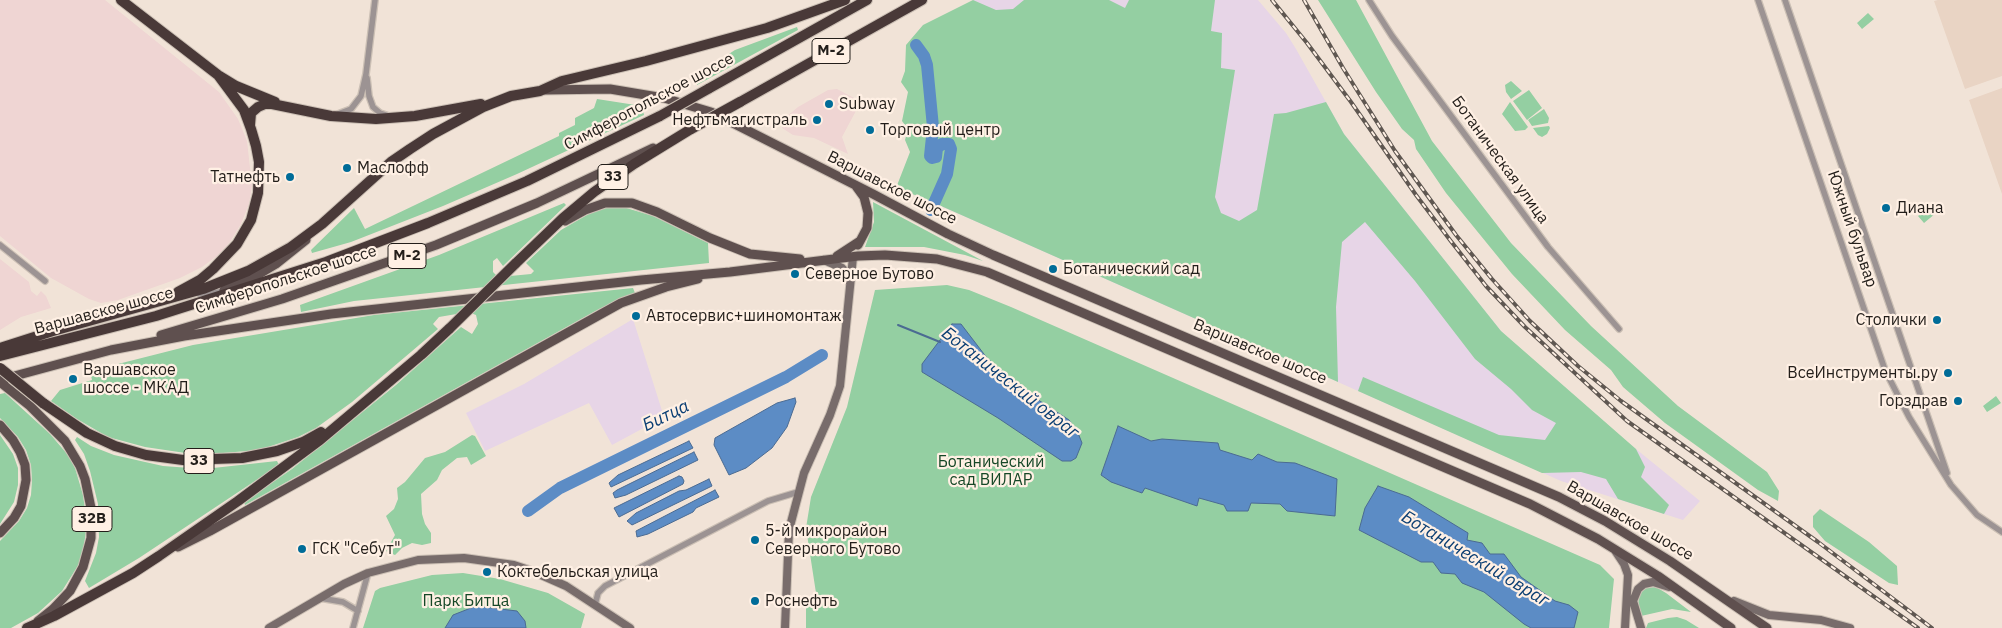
<!DOCTYPE html>
<html>
<head>
<meta charset="utf-8">
<style>
  body { margin:0 }
  canvas { display:block; background:#f1e3d7 }
</style>
</head>
<body>
<canvas width="2002" height="628"></canvas>
<script>
const g = document.querySelector('canvas').getContext('2d');
g.lineJoin = 'round';
function paint(path, color) {
  g.fillStyle = color;
  g.fill(path, 'evenodd');
}
function toPath(rows) {
  const path = new Path2D();
  for (const r of rows) {
    path.moveTo(r[0], r[1]);
    for (let i = 2; i < r.length; i += 2) path.lineTo(r[i], r[i + 1]);
  }
  return path;
}
function stroke(path, color, width, dash) {
  g.strokeStyle = color;
  g.lineWidth = width;
  g.lineCap = dash ? 'butt' : 'round';
  g.setLineDash(dash || []);
  g.stroke(path);
}
function drawText(font, color, halo, rows, align = 'center') {
  g.font = font + ' "IBM Plex Sans",sans-serif';
  g.lineWidth = 4.5;
  g.setLineDash([]);
  g.textBaseline = 'middle';
  g.strokeStyle = halo;
  g.fillStyle = color;
  for (const [text, x, y, turn = 0] of rows) {
    g.save();
    g.translate(x, y);
    g.rotate((+turn || 0) * Math.PI / 180);
    g.textAlign = isNaN(turn) ? turn : align;
    if (halo) g.strokeText(text, 0, 0);
    g.fillText(text, 0, 0);
    g.restore();
  }
}
const commercial = toPath([
  [0,0,105,0,219,92,238,119,247,141,252,186,249,204,241,224,230,242,217,256,202,267,180,278,118,300,101,303,89,299,51,278,0,236],
  [837,89,856,99,858,107,842,137,848,154,814,138,793,135,782,128,782,123,786,117,798,107,828,90],
  [0,259,29,282,31,291,37,296,41,291,46,296,51,308,21,317,0,330]
]);
const industrial = toPath([
  [973,0,1258,0,1286,33,1296,49,1344,134,1501,331,1576,406,1636,449,1700,501,1683,520,1561,481,923,198],
  [633,319,664,417,612,445,589,403,485,451,466,413,524,384]
]);
const built = toPath([
  [1938,0,2002,0,2002,76,1965,89,1934,1],
  [2002,88,2002,194,1969,100]
]);
const green = toPath([
  [973,0,996,10,1013,9,1024,0,1109,0,1125,8,1129,0,1215,0,1211,31,1222,33,1221,68,1235,70,1215,197,1221,213,1239,221,1257,210,1274,114,1286,113,1326,102,1344,134,1501,331,1636,449,1645,467,1641,477,1669,505,1664,514,1618,499,1606,479,1581,472,1542,473,1358,391,1363,377,1499,435,1545,440,1556,423,1532,410,1511,389,1475,359,1415,281,1365,222,1342,242,1336,307,1338,382,923,198,896,188,910,152,905,140,908,129,902,121,908,92,901,82,905,71,906,45,923,25],
  [1318,0,1356,0,1432,141,1511,243,1591,326,1678,406,1767,472,1779,491,1778,501,1758,490,1665,423,1623,387,1611,370,1565,330,1512,274,1446,193,1416,149,1414,140,1402,129,1376,92],
  [1868,13,1874,19,1862,29,1857,23],
  [797,27,798,30,697,85,695,76,735,50],
  [1511,81,1522,91,1511,99,1506,92,1505,85],
  [1529,90,1542,108,1527,120,1513,101],
  [597,99,642,106,644,115,517,174,443,206,351,242,312,253,311,250,354,208,365,229,559,136,559,133,575,125,575,118,594,108],
  [1510,102,1528,127,1525,130,1515,131,1502,114],
  [1544,109,1549,118,1548,123,1532,126,1528,120],
  [1549,126,1550,128,1547,134,1542,137,1538,135,1533,128],
  [873,202,983,261,965,255,924,247,865,247,874,222],
  [564,203,566,205,503,266,497,258,493,261,493,272,496,275,500,277,531,274,534,271,526,263,561,230,594,211,613,206,623,207,653,216,708,243,709,263,392,297,354,301,301,312,300,305,439,255],
  [1930,206,1936,213,1924,223,1918,216],
  [947,285,969,290,1011,307,1600,565,1614,579,1609,628,806,628,806,601,818,606,806,528,811,497,847,407,875,290],
  [633,288,635,293,599,309,245,505,244,502,292,469,396,385,461,327,472,334,478,324,476,315,468,312,439,317,433,324,438,329,352,402,316,428,298,437,259,450,199,455,145,447,108,437,77,419,51,401,60,390,92,380,91,375,119,367,118,364,193,345,374,315],
  [5,393,50,434,68,455,75,468,83,495,87,524,83,552,79,564,62,591,38,613,11,628,0,628,0,541,19,521,27,508,31,495,32,480,31,465,26,450,18,437,0,418,0,394],
  [1996,396,2001,403,1987,412,1983,406],
  [0,435,13,454,18,468,18,485,14,502,0,524],
  [472,435,475,436,486,456,471,465,467,457,457,458,442,470,437,480,421,494,422,514,425,524,431,533,431,543,422,545,412,543,402,548,395,555,386,551,395,535,386,516,394,509,398,499,397,488,405,482,425,458,445,452],
  [77,437,91,446,114,455,163,466,204,469,277,461,279,465,139,558,89,588,85,581,96,553,99,537,98,504,90,471,84,454,75,440],
  [1820,509,1869,542,1897,566,1898,585,1889,583,1825,541,1813,527,1813,516],
  [463,573,500,579,548,593,585,614,581,628,363,628,375,591,380,588,432,575],
  [1656,587,1666,593,1691,612,1672,609,1641,616,1638,607,1639,595,1645,588],
  [1677,617,1686,620,1699,628,1646,628,1648,623,1668,618]
]);
const water = toPath([
  [952,324,961,324,987,358,1023,390,1069,420,1078,433,1082,443,1076,458,1071,461,1062,461,998,418,922,372,922,364,952,324],
  [795,398,796,402,787,427,772,448,746,468,729,475,714,445,715,438,777,403,795,398],
  [1118,426,1151,441,1162,439,1218,443,1220,450,1252,460,1258,454,1277,462,1295,463,1337,479,1335,516,1287,511,1280,504,1251,503,1248,511,1227,511,1224,505,1199,498,1197,506,1145,488,1142,493,1111,482,1101,475,1118,426],
  [689,441,693,448,611,487,609,483,618,475,689,441],
  [694,452,698,460,626,495,615,498,613,493,617,490,694,452],
  [679,476,682,477,684,481,683,484,619,517,614,508,679,476],
  [709,479,712,486,632,525,627,521,636,513,679,491,686,490,709,479],
  [1378,486,1409,497,1468,533,1467,540,1482,543,1490,554,1504,554,1521,577,1555,601,1569,605,1578,612,1574,628,1531,628,1524,624,1484,592,1462,583,1455,574,1441,573,1433,562,1421,562,1359,530,1365,508,1378,486],
  [715,490,719,497,696,508,693,512,648,534,637,537,636,531,715,490],
  [476,606,517,611,525,621,526,628,445,628,453,615,476,606]
]);
const stream = toPath([
  [898,325,940,342]
]);
const river = toPath([
  [916,45,924,56,927,65,933,127,930,156,932,158,936,157,937,148,942,144,949,144,951,149,947,174,931,210],
  [528,511,560,488,786,377,822,355]
]);
const street = toPath([
  [1369,0,1392,36,1548,247,1619,329],
  [1758,0,1885,370,1909,417,1951,485,1977,515,2002,532],
  [1785,0,1947,473],
  [367,78,369,96,373,107,380,113,389,116],
  [338,114,351,109,361,96,366,74,375,0],
  [0,245,45,281],
  [199,294,219,292],
  [320,598,343,602,358,611],
  [595,605,598,593,605,586,768,501,798,492],
  [353,628,368,573]
]);
const secondary = toPath([
  [824,260,842,268,846,272,848,280],
  [1616,552,1624,564,1628,575,1625,628],
  [1734,601,1769,615,1821,620,1850,628],
  [269,628,344,584,368,573,418,560,464,558,514,565,532,571,566,586,630,628],
  [785,628,789,530,804,473,830,415,840,386,853,257],
  [1641,628,1633,601,1638,589,1644,584,1653,582,1669,587]
]);
const primary = toPath([
  [545,90,610,89,664,98,711,112,873,194,948,234,993,255,1559,497,1605,521,1670,561,1767,628],
  [856,186,864,197,868,213,867,228,858,245],
  [565,221,585,210,605,203,632,203,657,212,710,238,750,254,800,259],
  [837,256,860,241],
  [224,290,256,276,276,264,306,240],
  [161,335,282,299,436,245,537,203,653,148],
  [0,380,111,350,184,336,331,314,641,280,730,272,858,256,885,255,937,259,987,272,1530,504,1598,539,1658,576,1731,628],
  [0,382,30,406,65,441,80,466,85,479,91,508,91,538,83,567,70,591,53,609,38,621],
  [0,425,13,440,20,452,25,465,26,480,21,506,14,518,0,533],
  [178,547,210,531,621,303,666,287,698,279]
]);
const highway = toPath([
  [121,0,218,75,236,86,275,102],
  [708,89,867,0],
  [740,102,922,0],
  [250,125,251,113,258,107,265,104,272,104,331,116,376,119,415,116,481,104],
  [515,264,563,218,594,192,634,164,691,129],
  [178,292,200,280,213,269,237,244,251,220,258,193,259,162,256,146,251,129,244,110,218,75],
  [0,348,53,331,203,289,248,271,291,247,322,224,391,162,410,149,433,134,483,107,511,96,540,91,562,81,646,61,767,28,845,0],
  [0,356,156,316,326,262,428,223,527,181,660,116],
  [43,403,87,433,115,446,146,455,183,460,242,458,277,451,303,442,321,432],
  [27,628,54,616,133,573,159,556,238,501,320,440,421,355,450,328]
]);
const rail = toPath([
  [1272,0,1307,43,1351,102,1416,195,1450,240,1486,286,1525,327,1627,421,1918,628],
  [1304,0,1343,68,1395,151,1456,235,1492,279,1530,321,1578,366,1621,401,1818,542,1932,628]
]);
const highwayBridge = toPath([
  [660,116,708,89],
  [691,129,740,102],
  [450,328,515,264],
  [0,368,43,403]
]);
const markers = [
  [829,104,5,"#006c98"],
  [817,120,5,"#006c98"],
  [870,130,5,"#006c98"],
  [347,168,5,"#006c98"],
  [290,177,5,"#006c98"],
  [1886,208,5,"#006c98"],
  [1053,269,5,"#006c98"],
  [795,274,5,"#006c98"],
  [636,316,5,"#006c98"],
  [1937,320,5,"#006c98"],
  [1948,373,5,"#006c98"],
  [73,379,5,"#006c98"],
  [1958,401,5,"#006c98"],
  [755,540,5,"#006c98"],
  [302,549,5,"#006c98"],
  [487,572,5,"#006c98"],
  [755,601,5,"#006c98"]
];
const shields = [
  [831,51,38],
  [613,177,30],
  [407,256,38],
  [199,461,30],
  [92,519,40]
];
const shieldNames = [
  ["М-2",831,51],
  ["33",613,177],
  ["М-2",407,256],
  ["33",199,461],
  ["32B",92,519]
];
const streetNames = [
  ["Симферопольское шоссе",649,102,-28],
  ["Ботаническая улица",1500,160,54],
  ["Варшавское шоссе",892,188,27],
  ["Южный бульвар",1852,229,71],
  ["Симферопольское шоссе",286,280,-18],
  ["Варшавское шоссе",104,311,-15],
  ["Варшавское шоссе",1260,352,23],
  ["Варшавское шоссе",1630,521,30]
];
const poiNames = [
  ["Subway",839,104],
  ["Нефтьмагистраль",807,120,"right"],
  ["Торговый центр",880,130],
  ["Маслофф",357,168],
  ["Татнефть",280,177,"right"],
  ["Диана",1896,208],
  ["Ботанический сад",1063,269],
  ["Северное Бутово",805,274],
  ["Автосервис+шиномонтаж",646,316],
  ["Столички",1927,320,"right"],
  ["Варшавское",83,370],
  ["шоссе - МКАД",83,388],
  ["ВсеИнструменты.ру",1938,373,"right"],
  ["Горздрав",1948,401,"right"],
  ["5-й микрорайон",765,531],
  ["Северного Бутово",765,549],
  ["ГСК \"Себут\"",312,549],
  ["Коктебельская улица",497,572],
  ["Роснефть",765,601]
];
const parkNames = [
  ["Ботанический",991,462],
  ["сад ВИЛАР",991,480],
  ["Парк Битца",466,601]
];
const waterNames = [
  ["Ботанический овраг",1010,383,38],
  ["Битца",666,416,-26],
  ["Ботанический овраг",1475,559,31]
];
paint(commercial, '#efd5d3');
paint(industrial, '#e7d5e7');
paint(built, '#e9d4c4');
paint(green, '#94cfa2');
paint(water, '#5c8cc5');
stroke(water, '#4b6b92', 1);
stroke(stream, '#4b6b92', 2);
stroke(river, '#5c8cc5', 12);
stroke(street, '#ccc0b5', 8);
stroke(secondary, '#ccc0b5', 10);
stroke(primary, '#ccc0b5', 11);
stroke(highway, '#ccc0b5', 12);
stroke(street, '#9c9393', 5.5);
stroke(secondary, '#786c6b', 8);
stroke(primary, '#5f504f', 9);
stroke(highway, '#493938', 10);
stroke(rail, '#5f5751', 4);
stroke(rail, '#fff0e4', 2, [5.5]);
stroke(highwayBridge, '#ccc0b5', 12, []);
stroke(highwayBridge, '#493938', 10);
for (const [x, y, r, color] of markers) {
  const dot = new Path2D();
  dot.arc(x, y, r, 0, 2 * Math.PI);
  g.fillStyle = color;
  g.fill(dot);
  stroke(dot, '#fff0e4', 2);
}
for (const [x, y, w] of shields) {
  const box = new Path2D();
  box.roundRect(x - w / 2, y - 12.5, w, 25, 4);
  g.fillStyle = '#fff0e4';
  g.fill(box);
  stroke(box, '#231e1a', 1);
}
drawText('bold 15px', '#231e1a', null, shieldNames);
drawText('16px', '#231e1a', '#fff0e4', streetNames);
drawText('16px', '#231e1a', '#fff0e4', poiNames, 'left');
drawText('16px', '#154726', '#fff0e4', parkNames);
drawText('italic 18px', '#0b3e73', '#fff0e4', waterNames);
</script>
</body>
</html>
